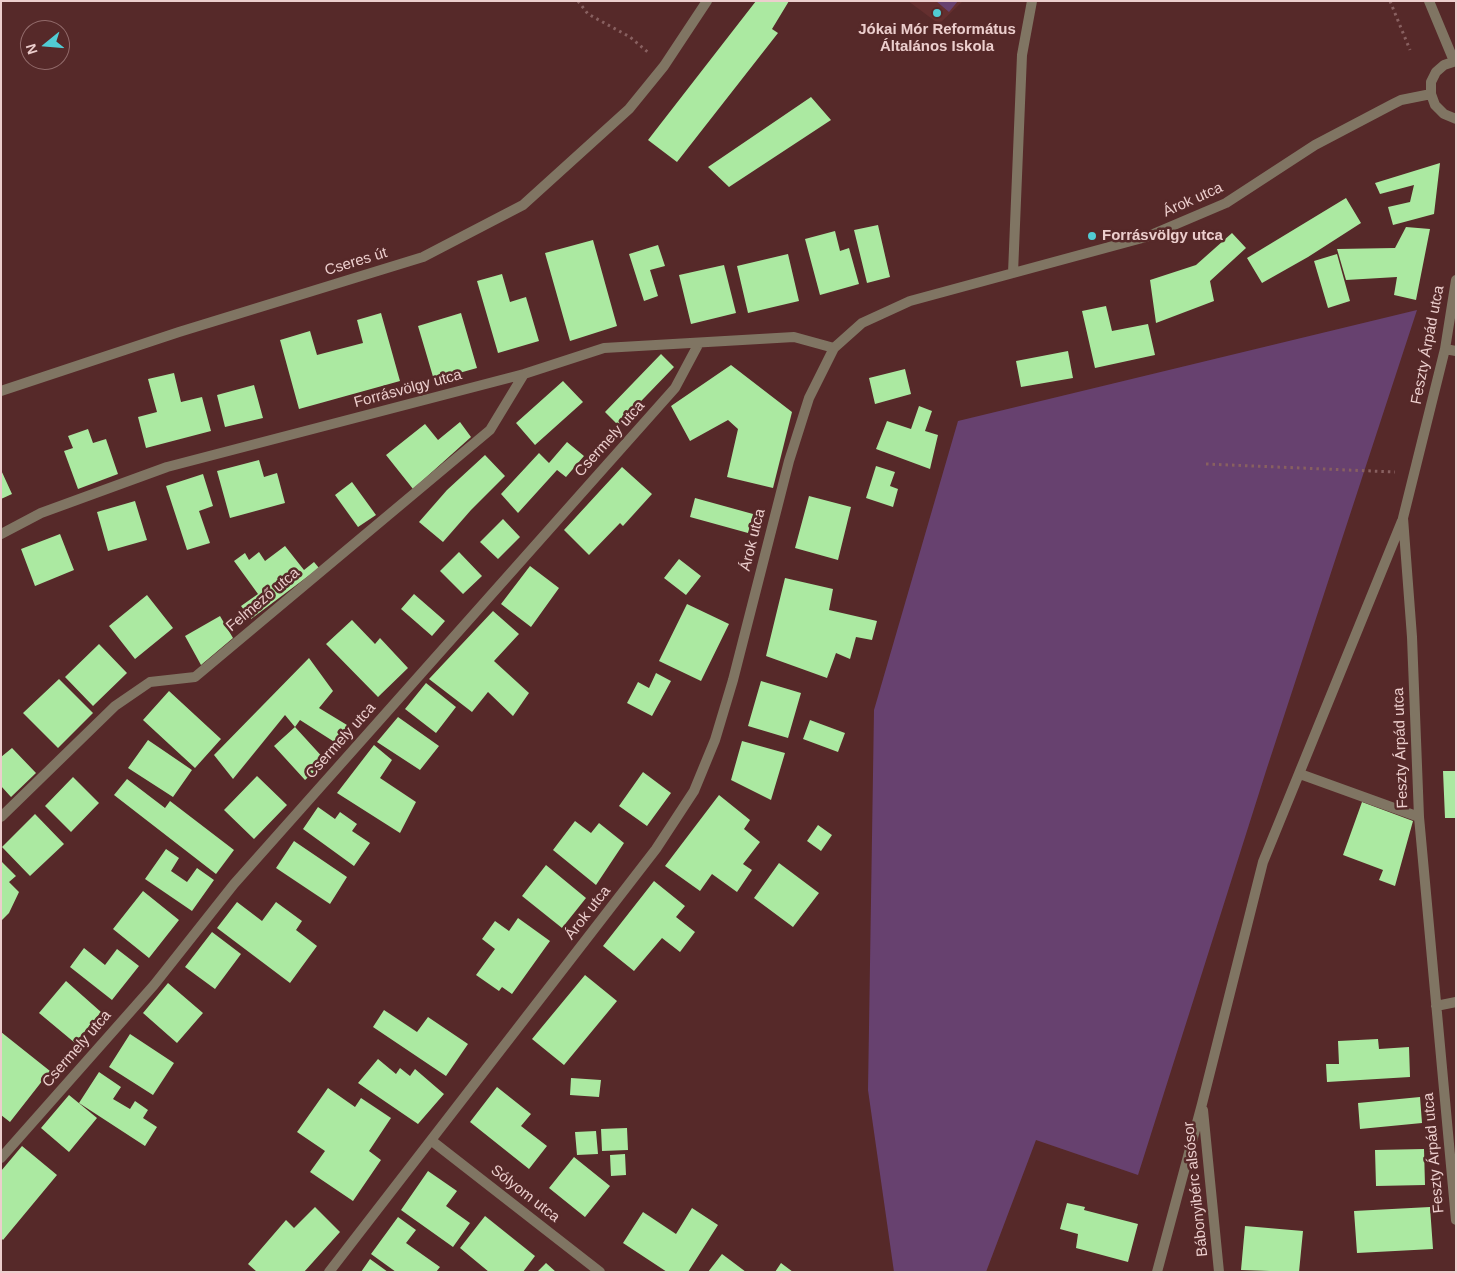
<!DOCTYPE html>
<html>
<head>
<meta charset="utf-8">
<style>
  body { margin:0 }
  #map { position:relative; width:1457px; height:1273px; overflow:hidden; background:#562929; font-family:Helvetica,sans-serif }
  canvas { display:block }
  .frame { position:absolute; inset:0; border:2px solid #eccecd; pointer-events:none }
  .north { position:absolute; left:20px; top:20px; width:50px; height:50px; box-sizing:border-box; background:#562929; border:1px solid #926b6b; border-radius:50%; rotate:253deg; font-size:14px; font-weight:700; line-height:20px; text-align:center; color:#eccecd }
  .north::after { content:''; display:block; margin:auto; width:18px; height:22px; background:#51ccd4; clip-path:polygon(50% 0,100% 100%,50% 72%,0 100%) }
</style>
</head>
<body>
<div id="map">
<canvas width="1457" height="1273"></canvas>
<div class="frame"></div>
<div class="north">N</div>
</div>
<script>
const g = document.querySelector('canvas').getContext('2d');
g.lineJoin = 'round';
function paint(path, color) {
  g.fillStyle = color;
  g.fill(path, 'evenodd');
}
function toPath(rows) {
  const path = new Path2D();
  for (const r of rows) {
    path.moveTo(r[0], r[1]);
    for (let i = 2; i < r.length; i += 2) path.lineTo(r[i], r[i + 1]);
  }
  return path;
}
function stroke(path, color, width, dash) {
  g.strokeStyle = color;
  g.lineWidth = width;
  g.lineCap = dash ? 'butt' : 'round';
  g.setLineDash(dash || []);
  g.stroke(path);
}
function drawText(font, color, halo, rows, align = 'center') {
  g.font = font + ' Helvetica,sans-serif';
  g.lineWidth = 5;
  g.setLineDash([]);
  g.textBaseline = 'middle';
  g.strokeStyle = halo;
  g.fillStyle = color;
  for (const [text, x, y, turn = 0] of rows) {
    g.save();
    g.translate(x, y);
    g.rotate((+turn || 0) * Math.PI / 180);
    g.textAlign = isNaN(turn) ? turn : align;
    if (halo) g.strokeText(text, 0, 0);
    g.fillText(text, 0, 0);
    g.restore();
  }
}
const built = toPath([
  [908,1,963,1,939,24]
]);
const green = toPath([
  [936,1,958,1,949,12],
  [1417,310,1266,771,1138,1175,1036,1140,986,1272,894,1272,868,1090,874,710,958,421]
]);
const building = toPath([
  [756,1,789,1,772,29,778,33,677,162,648,140],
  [811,97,831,120,729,187,708,167],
  [1440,163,1434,214,1393,225,1388,207,1410,202,1414,185,1380,194,1375,183],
  [1346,198,1361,223,1308,257,1262,283,1247,258],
  [878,225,890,277,867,283,854,230],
  [1406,227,1430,229,1416,300,1394,295,1397,277,1346,280,1337,249,1395,248],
  [835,231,840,251,849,248,859,284,820,295,805,239],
  [1232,233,1246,248,1210,281,1214,301,1156,323,1150,280,1196,265],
  [593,240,617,326,570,341,545,253],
  [658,245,665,266,650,270,658,296,644,301,629,254],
  [788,254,799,301,748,313,737,266],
  [1337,254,1350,301,1328,308,1314,261],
  [724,265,736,313,691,324,679,275],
  [502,274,510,302,526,297,539,341,498,353,477,281],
  [1106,306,1112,331,1148,324,1155,355,1095,368,1082,311],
  [381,313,400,381,299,409,280,340,310,331,317,355,363,343,357,320],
  [461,313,477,368,434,380,418,326],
  [1068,351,1073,378,1021,387,1016,361],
  [661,354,674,367,618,425,605,412],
  [731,365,792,412,773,488,727,477,738,429,728,420,690,441,671,406],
  [905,369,911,394,875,404,869,378],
  [174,373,181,402,202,397,211,431,146,448,138,417,157,412,148,379],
  [563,381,583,402,535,445,516,423],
  [254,385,263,418,225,427,217,395],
  [919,406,932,411,925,431,938,435,930,469,876,449,887,421,911,429],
  [460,422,471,437,413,489,386,455,425,424,438,440],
  [88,429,93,443,106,439,118,474,78,489,64,451,73,448,68,436],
  [567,442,584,456,566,477,557,470,518,513,501,494,539,453,549,463],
  [485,455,505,476,471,510,443,542,419,522,447,490],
  [259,460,264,477,277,473,285,503,230,518,217,471],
  [876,466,895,472,890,486,898,489,893,507,866,498],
  [622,467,652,494,623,526,620,523,589,555,564,530],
  [1,470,12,494,1,499],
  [203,474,213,506,199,511,210,543,187,550,166,486],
  [352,482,376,515,358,527,335,495],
  [809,496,851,507,838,560,795,548],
  [695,498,753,514,748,533,690,517],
  [135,501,147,540,108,551,97,512],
  [503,519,520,537,498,559,480,542],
  [60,534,74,570,35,586,21,549],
  [285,546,304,570,314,562,319,568,251,619,241,606,258,594,234,561,245,553,249,560,259,552,265,561],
  [459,552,482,576,463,594,440,571],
  [679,559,701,576,686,595,664,578],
  [530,566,559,588,531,627,501,604],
  [785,578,833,589,829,610,877,621,872,640,856,637,850,659,836,653,827,678,766,656],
  [414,594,445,621,432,636,401,609],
  [147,595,173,628,135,659,109,626],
  [687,604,729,624,701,681,659,661],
  [493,611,519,634,494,661,529,693,513,716,488,692,472,712,429,679],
  [220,616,233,638,201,665,185,636],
  [352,620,375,644,380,638,408,668,378,697,326,644],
  [99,644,127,673,93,706,65,677],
  [309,658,333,691,319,708,347,725,336,743,300,720,295,727,285,715,233,779,214,755],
  [656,673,671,681,652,716,627,703,638,682,649,688],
  [59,679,93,713,58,748,23,713],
  [761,681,801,693,788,738,748,726],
  [426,683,456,707,436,733,405,709],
  [169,691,221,739,195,768,143,720],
  [398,717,439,746,420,770,377,742],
  [810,720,845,733,838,752,803,739],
  [295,727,326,761,305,780,274,746],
  [148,740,192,770,173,797,128,768],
  [742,741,785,753,771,800,731,780],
  [374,745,392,760,380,778,416,802,400,833,337,793],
  [12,748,36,773,11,797,1,786,1,757],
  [1443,771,1456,771,1456,818,1445,818],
  [643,772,671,793,647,826,619,806],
  [257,776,287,805,254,839,224,810],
  [73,777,99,803,71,832,45,806],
  [127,779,165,808,170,801,234,850,216,874,114,795],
  [719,795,750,820,744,829,760,842,743,864,752,870,737,892,712,874,700,891,665,866],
  [1362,802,1413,821,1395,886,1379,880,1383,870,1343,855],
  [318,807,335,819,340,812,357,824,352,831,370,843,354,866,303,829],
  [35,814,64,844,30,876,2,847],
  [575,821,591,833,599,823,624,843,596,885,553,850],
  [818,825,832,835,821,851,807,841],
  [294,841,347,877,330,904,276,868],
  [166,849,179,858,171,871,187,882,197,868,214,880,192,911,145,879],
  [2,862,16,876,9,882,19,892,9,913,1,921],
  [779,863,819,893,793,927,754,898],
  [546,865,586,898,562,928,522,896],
  [654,881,685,906,676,917,695,932,680,952,662,938,634,971,603,946],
  [143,891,179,920,149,958,113,929],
  [237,902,262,921,276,902,302,921,296,930,317,946,290,983,217,928],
  [518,918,550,941,512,994,502,987,499,991,476,975,495,949,482,939,495,921,509,931],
  [212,932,241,954,215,989,185,967],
  [84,948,105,965,117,949,139,966,112,1000,70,967],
  [585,975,617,1001,564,1065,532,1039],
  [66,981,101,1012,75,1043,39,1013],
  [168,983,203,1013,177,1043,143,1013],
  [384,1010,417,1032,428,1017,468,1044,446,1076,373,1027],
  [1,1032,50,1071,10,1122,1,1115],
  [130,1034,174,1063,153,1095,109,1067],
  [1378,1039,1379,1049,1409,1047,1410,1077,1327,1082,1326,1064,1339,1064,1338,1041],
  [378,1059,396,1074,400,1068,410,1076,415,1069,444,1094,418,1124,358,1083],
  [99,1072,121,1087,113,1099,130,1109,135,1101,148,1110,143,1118,157,1127,145,1146,79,1103],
  [571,1078,601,1080,599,1097,570,1095],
  [497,1087,531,1114,521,1126,547,1146,529,1169,470,1122],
  [328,1088,355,1107,361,1098,391,1118,369,1151,381,1160,353,1201,310,1172,325,1151,297,1132],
  [69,1095,97,1118,69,1152,41,1128],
  [1420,1097,1422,1123,1360,1129,1358,1103],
  [627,1128,628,1150,602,1151,601,1129],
  [596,1131,598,1154,577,1155,575,1132],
  [22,1146,57,1175,3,1240,1,1238,1,1171],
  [1424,1149,1425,1185,1376,1186,1375,1150],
  [625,1154,626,1175,611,1176,610,1155],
  [574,1157,610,1186,585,1217,549,1188],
  [428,1171,457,1191,446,1206,470,1223,453,1247,401,1210],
  [1067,1203,1085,1207,1084,1210,1138,1224,1128,1262,1076,1248,1078,1234,1060,1229],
  [315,1207,340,1232,304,1272,257,1272,248,1264,286,1220,294,1228],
  [1430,1207,1433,1249,1357,1253,1354,1211],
  [692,1208,718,1225,688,1272,667,1272,623,1243,643,1212,676,1234],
  [485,1216,535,1256,523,1272,489,1272,460,1248],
  [398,1217,416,1230,406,1243,440,1267,436,1272,396,1272,371,1254],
  [1245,1226,1303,1231,1299,1272,1241,1270],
  [722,1254,746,1272,708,1272],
  [370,1259,388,1272,361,1272],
  [546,1263,556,1272,537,1272],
  [781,1263,793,1272,775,1272]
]);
const path = toPath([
  [578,1,588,14,630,37,650,54],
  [1390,1,1410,50],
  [1206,464,1395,472]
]);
const street = toPath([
  [1429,1,1454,61],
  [1456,61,1444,65,1436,72,1431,82,1431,94,1435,105,1444,114,1456,119],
  [1013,273,1022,55,1032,1],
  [1456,280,1445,349,1403,518,1412,637,1419,817,1456,1220],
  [1445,349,1456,351],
  [1,391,179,332,423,257,523,205,629,109,664,66,707,1],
  [1,534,41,513,167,467,524,374,604,348,794,337,834,348],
  [1300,774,1419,817],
  [1,817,115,706,150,682,195,677,490,430,524,374],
  [1436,1006,1456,1002],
  [1203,1110,1219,1272],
  [432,1141,600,1272],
  [1,1158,154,985,234,884,675,388,699,343],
  [329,1272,656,849,694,791,715,740,733,680,789,461,809,398,834,348,862,323,910,301,1146,237,1226,203,1315,145,1393,104,1401,100,1431,94],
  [1157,1272,1202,1104,1263,862,1402,521]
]);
const markers = [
  [937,13,5,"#51ccd4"],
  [1092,236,5,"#51ccd4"]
];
const poiNames = [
  ["Jókai Mór Református",937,30],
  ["Általános Iskola",937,47],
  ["Forrásvölgy utca",1102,236,"left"]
];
const streetNames = [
  ["Árok utca",1193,200,-24],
  ["Cseres út",356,262,-17],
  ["Feszty Árpád utca",1428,345,-79],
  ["Forrásvölgy utca",408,389,-15],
  ["Csermely utca",610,439,-48],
  ["Árok utca",753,540,-76],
  ["Felmező utca",263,600,-40],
  ["Csermely utca",341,741,-48],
  ["Feszty Árpád utca",1401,748,-92],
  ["Árok utca",588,913,-52],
  ["Csermely utca",77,1049,-49],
  ["Feszty Árpád utca",1434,1153,-95],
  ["Bábonyibérc alsósor",1196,1189,-96],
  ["Sólyom utca",525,1194,38]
];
paint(built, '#642f2f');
paint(green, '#67416f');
paint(building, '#abe9a1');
stroke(path, '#886060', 3, [2.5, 4]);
stroke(street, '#807563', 10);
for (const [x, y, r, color] of markers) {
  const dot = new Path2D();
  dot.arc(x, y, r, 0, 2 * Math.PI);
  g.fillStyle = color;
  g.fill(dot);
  stroke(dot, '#562929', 2);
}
drawText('bold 15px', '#eccecd', '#562929', poiNames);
drawText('15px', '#eccecd', '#562929', streetNames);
</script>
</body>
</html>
